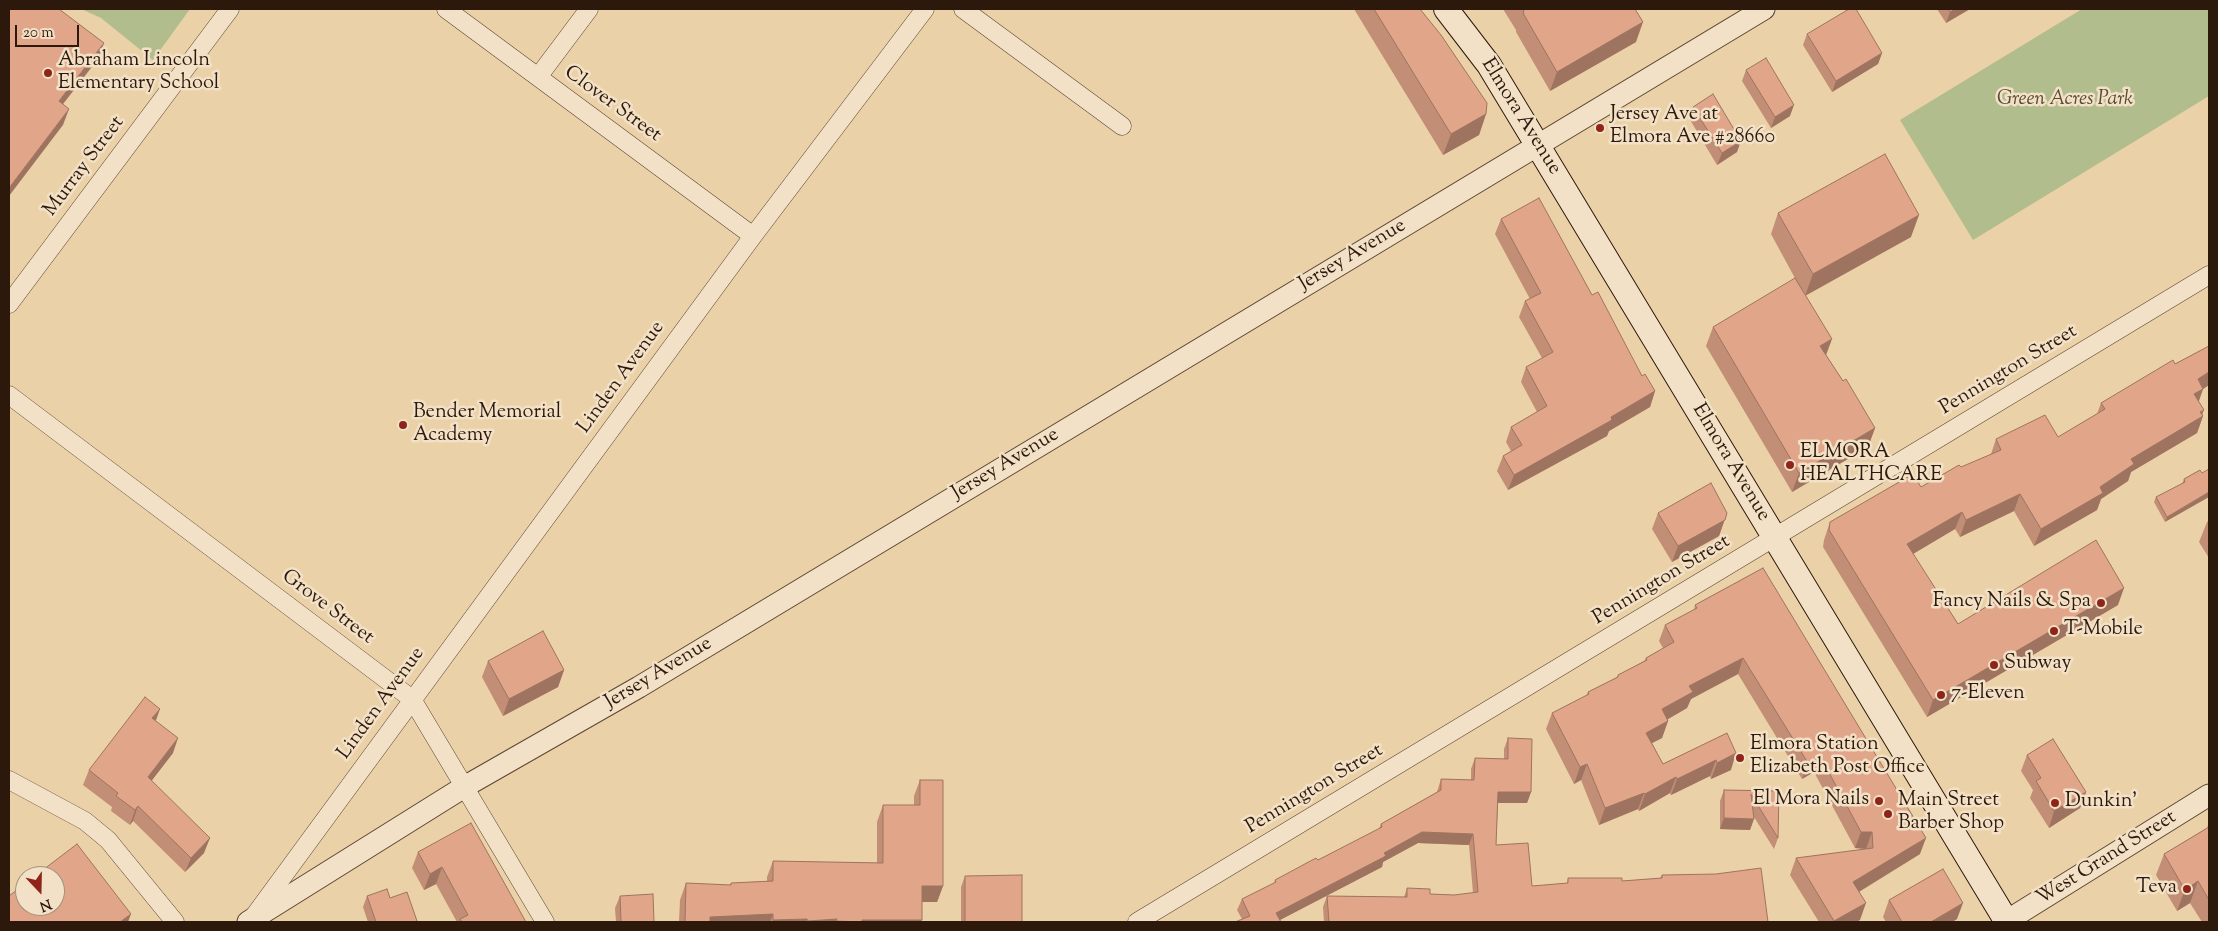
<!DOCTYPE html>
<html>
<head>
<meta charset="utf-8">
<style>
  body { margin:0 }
  #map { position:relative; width:2218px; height:931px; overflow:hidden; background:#ebd1a7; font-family:"Sorts Mill Goudy",serif }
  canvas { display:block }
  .frame { position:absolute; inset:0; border:10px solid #2d180c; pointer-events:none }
  .north { position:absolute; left:15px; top:866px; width:50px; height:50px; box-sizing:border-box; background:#f2e1c6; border:1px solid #a3917c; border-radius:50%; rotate:159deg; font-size:14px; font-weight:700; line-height:20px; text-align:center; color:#2d180c }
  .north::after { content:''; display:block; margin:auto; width:18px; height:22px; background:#8f2418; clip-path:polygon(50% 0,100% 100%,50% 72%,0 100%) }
  .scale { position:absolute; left:15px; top:25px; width:64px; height:22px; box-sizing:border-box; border:2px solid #2d180c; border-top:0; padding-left:6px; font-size:15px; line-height:18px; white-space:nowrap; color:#2d180c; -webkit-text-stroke:4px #f2e1c6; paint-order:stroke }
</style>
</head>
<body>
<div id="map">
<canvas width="2218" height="931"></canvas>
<div class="frame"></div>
<div class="north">N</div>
<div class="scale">20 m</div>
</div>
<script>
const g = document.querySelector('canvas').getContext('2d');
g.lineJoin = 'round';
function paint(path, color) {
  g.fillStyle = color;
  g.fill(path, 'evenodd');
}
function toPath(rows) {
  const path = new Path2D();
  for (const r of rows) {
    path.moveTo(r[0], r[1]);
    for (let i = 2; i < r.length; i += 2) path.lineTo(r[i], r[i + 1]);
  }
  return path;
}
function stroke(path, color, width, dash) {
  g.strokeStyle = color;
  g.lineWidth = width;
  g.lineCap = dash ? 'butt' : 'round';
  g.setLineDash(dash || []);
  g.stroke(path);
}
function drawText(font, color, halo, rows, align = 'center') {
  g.font = font + ' "Sorts Mill Goudy",serif';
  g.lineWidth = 5;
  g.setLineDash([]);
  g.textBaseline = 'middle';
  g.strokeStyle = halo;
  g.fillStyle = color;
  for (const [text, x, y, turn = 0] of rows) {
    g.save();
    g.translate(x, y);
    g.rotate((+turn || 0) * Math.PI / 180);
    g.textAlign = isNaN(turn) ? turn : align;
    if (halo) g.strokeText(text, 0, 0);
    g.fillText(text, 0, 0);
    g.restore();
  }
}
const green = toPath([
  [81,9,190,9,153,60,101,18],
  [2082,9,2209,9,2209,96,1973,240,1900,120]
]);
const minor = toPath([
  [446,9,753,236],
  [963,9,1122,126],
  [538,77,589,9],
  [9,304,230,9],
  [9,395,412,699,545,922],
  [9,780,85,821,108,840,175,922],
  [254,916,753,236,925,9],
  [1137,922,2209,275]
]);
const tertiary = toPath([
  [248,922,464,787,639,687,1764,9],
  [2005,922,2209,795]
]);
const secondary = toPath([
  [1446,9,1489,65,2007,922]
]);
const wall = toPath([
  [1354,9,1420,9,1486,114,1479,135,1443,155],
  [1503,9,1635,9,1636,42,1550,91,1516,32,1516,30],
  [1937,9,1970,9,1946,23],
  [1807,34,1882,53,1878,64,1832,92,1803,45],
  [1746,70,1790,116,1771,128,1742,81],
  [1693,107,1737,152,1717,165,1689,118],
  [1778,213,1911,237,1805,295,1826,355,1843,381,1875,428,1868,447,1792,492,1706,346,1713,327,1796,280,1771,234],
  [1501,219,1592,295,1642,376,1655,391,1650,407,1609,431,1607,436,1508,490,1497,471,1503,456,1511,451,1506,442,1511,427,1537,412,1521,382,1526,367,1542,358,1519,317,1525,301,1530,299,1495,234],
  [2209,346,2209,385,2203,389,2199,401,2203,416,2197,433,2131,472,2128,481,2101,499,2097,510,2034,546,2014,511,1960,537,1955,529,1913,554,1958,624,2118,605,1927,717,1823,547,1824,540,1830,522,1921,487,1991,454,1996,439,2058,437,2097,414,2101,403],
  [2200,470,2165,522,2154,502,2156,497,2182,484,2184,479],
  [1658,513,1727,513,1719,536,1672,562,1652,529],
  [2209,520,2209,558,2199,542,2207,522],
  [1763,568,1920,854,1859,892,1860,920,1855,922,1819,922,1790,875,1796,858,1866,849,1855,848,1814,772,1802,779,1738,674,1691,699,1687,708,1668,719,1668,721,1662,738,1652,743,1663,764,1727,733,1731,770,1711,779,1710,776,1671,795,1670,793,1639,811,1638,809,1599,825,1581,780,1574,784,1546,729,1552,713,1586,696,1588,692,1617,677,1618,675,1644,661,1646,658,1663,648,1659,641,1665,625,1694,610,1695,605],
  [488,661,564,670,558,687,503,716,482,677],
  [156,721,173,753,151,781,204,853,185,872,133,821,130,825,111,811,112,807,83,785,89,770],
  [1508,738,1531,792,1527,803,1498,803,1496,845,1532,886,1567,883,1568,878,1622,881,1660,878,1662,875,1768,922,1324,922,1323,907,1327,896,1404,897,1407,888,1430,894,1454,895,1473,893,1469,845,1418,843,1383,862,1382,867,1280,920,1242,919,1237,910,1242,899,1274,883,1275,880,1318,860,1379,829,1381,824,1437,792,1441,779,1471,780,1471,769,1475,758,1504,759,1504,749],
  [2027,755,2086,792,2080,808,2049,828,2030,798,2033,790,2021,771],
  [920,780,943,886,937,902,922,902,921,922,679,922,680,900,686,883,730,885,731,883,767,881,767,877,773,861,877,863,877,822,883,805,914,805,914,796],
  [1724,790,1779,791,1778,838,1774,849,1754,817,1750,830,1720,829,1720,801],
  [2209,822,2209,922,2202,922,2190,903,2177,911,2156,875,2164,854,2207,828],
  [418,852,526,922,457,922,436,884,424,890,412,868],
  [965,876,1022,922,961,922,961,887],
  [367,896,390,898,417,921,416,922,368,922,363,907],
  [620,896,654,922,616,922,615,908],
  [1889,900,1957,919,1952,922,1886,922,1883,917]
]);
const shadedWall = toPath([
  [1955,9,1970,9,1946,23,1950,12],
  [1643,22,1636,42,1550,91,1557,72],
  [104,43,98,59,53,117,59,101],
  [1882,53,1878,64,1832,92,1836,81],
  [1794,105,1790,116,1771,128,1775,117],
  [69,109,63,125,9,196,9,188],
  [1486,114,1479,135,1443,155,1451,134],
  [1741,141,1737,152,1717,165,1722,153],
  [1919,215,1911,237,1805,296,1813,274],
  [1832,339,1825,358,1820,346],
  [2209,372,2209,385,2203,389,2197,406,2188,411,2198,379],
  [1655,391,1650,407,1609,431,1607,436,1508,490,1514,475],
  [2204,410,2201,417,2203,416,2197,433,2131,472,2128,481,2101,499,2097,510,2034,546,2041,529,2100,487,2131,459],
  [1875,428,1868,447,1792,492,1799,473],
  [2209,492,2209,497,2165,522,2167,517],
  [2020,494,2014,511,1960,537,1966,520],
  [1962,512,1955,529,1901,561,1907,544],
  [1727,513,1719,536,1672,562,1678,546],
  [2124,588,2118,605,1927,717,1933,700],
  [1743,658,1738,674,1691,699,1687,708,1656,726,1662,709,1689,686],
  [564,670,558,687,503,716,509,699],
  [160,709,155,723,152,718],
  [1668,721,1662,738,1640,749,1646,733],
  [178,738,173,753,143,792,148,777],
  [1736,753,1731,770,1711,779,1717,763],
  [1820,756,1814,772,1802,779,1808,763],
  [1716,760,1710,776,1671,795,1677,779],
  [1587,764,1581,780,1574,784,1580,767],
  [1676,777,1670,793,1639,811,1645,794],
  [1498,792,1531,792,1527,803,1494,803],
  [2086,792,2080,808,2049,828,2054,811],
  [1644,793,1638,809,1599,825,1605,808],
  [138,806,133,821,130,825,135,810],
  [1724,818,1754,819,1750,830,1720,829],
  [1422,832,1473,834,1469,845,1418,843,1383,862,1382,867,1276,922,1276,913],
  [1861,832,1872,832,1866,849,1855,848],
  [210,838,204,853,185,872,191,858],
  [1926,838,1920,854,1847,899,1853,882],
  [442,867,436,884,424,890,430,874],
  [2198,881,2190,903,2177,911,2185,890],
  [922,886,943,886,937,902,916,902],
  [1866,903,1860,920,1855,922,1833,922,1834,921],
  [1963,903,1957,919,1952,922,1931,922],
  [131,914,128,922,120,922],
  [773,914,770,922,709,922,710,917],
  [807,919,806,922,772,922,773,920],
  [837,919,835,922,807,922,808,921],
  [862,920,922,920,921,922,836,922,836,921]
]);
const building = toPath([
  [9,9,59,9,104,43,59,101,69,109,9,188,9,9],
  [1374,9,1420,9,1441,35,1487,103,1486,114,1451,134,1374,9],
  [1523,9,1635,9,1643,22,1557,72,1523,13,1524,12,1523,9],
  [1849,9,1856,9,1882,53,1836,81,1807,34,1849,9],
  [1948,9,1955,9,1950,12,1948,9],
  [1766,58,1794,105,1775,117,1746,70,1766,58],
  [1713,94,1741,141,1722,153,1693,107,1713,94],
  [1885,154,1919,215,1813,274,1778,213,1885,154],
  [1539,198,1592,295,1598,292,1642,376,1645,374,1655,391,1611,417,1612,420,1514,475,1503,456,1522,445,1511,427,1547,406,1526,367,1553,352,1525,301,1541,293,1501,219,1539,198],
  [1795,278,1832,339,1820,346,1843,381,1846,379,1875,428,1799,473,1713,327,1795,278],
  [2209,346,2209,372,2198,379,2203,389,2194,394,2204,410,2200,412,2203,416,2131,459,2134,464,2100,487,2103,493,2041,529,2020,494,1966,520,1962,512,1907,544,1958,624,2096,540,2124,588,1933,700,1829,530,1830,522,1913,474,1921,487,1959,465,1961,467,2001,450,1996,439,2045,415,2058,437,2105,409,2101,403,2173,360,2175,364,2209,346],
  [2209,469,2209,492,2167,517,2156,497,2185,482,2184,479,2200,470,2202,473,2209,469],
  [1711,483,1727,513,1725,520,1678,546,1658,513,1711,483],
  [1763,568,1926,838,1853,882,1866,903,1834,921,1796,858,1873,848,1872,832,1861,832,1820,756,1808,763,1743,658,1689,686,1693,692,1662,709,1668,721,1646,733,1663,764,1727,733,1736,753,1717,763,1716,760,1677,779,1676,777,1645,794,1644,793,1605,808,1587,764,1580,767,1552,713,1589,694,1588,692,1618,677,1618,675,1647,660,1646,658,1674,642,1665,625,1697,608,1695,605,1763,568],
  [543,631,564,670,509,699,488,661,543,631],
  [145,697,160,709,152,718,178,738,148,777,210,838,191,858,138,806,135,810,116,796,118,793,89,770,145,697],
  [1508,738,1532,739,1531,792,1498,792,1496,845,1528,843,1532,886,1568,883,1568,878,1622,878,1622,881,1662,878,1662,875,1716,874,1761,868,1768,922,1329,922,1327,896,1407,897,1407,888,1430,889,1430,894,1454,895,1478,892,1473,834,1422,832,1384,853,1386,856,1276,913,1281,922,1235,922,1250,916,1242,899,1276,882,1275,880,1316,858,1318,860,1382,827,1381,824,1441,790,1441,779,1474,780,1475,758,1508,759,1508,738],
  [2053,739,2086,792,2054,811,2036,781,2041,778,2027,755,2053,739],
  [920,780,943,780,943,886,922,886,922,920,862,920,862,922,836,921,837,919,808,921,807,919,773,920,773,914,710,917,710,922,685,922,686,883,731,885,731,883,773,881,773,861,883,863,883,805,920,805,920,780],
  [1724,790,1779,791,1778,838,1751,794,1754,819,1724,818,1724,790],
  [471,823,526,922,462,922,460,919,468,915,442,867,430,874,418,852,471,823],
  [2209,827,2209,900,2198,881,2185,890,2164,854,2209,827],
  [77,844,131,914,120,922,9,922,9,896,25,884,25,906,55,906,55,876,35,876,77,844],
  [1943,869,1963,903,1931,922,1902,922,1889,900,1943,869],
  [1022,875,1022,922,965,922,965,876,1022,875],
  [387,889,390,898,407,892,417,921,414,922,376,922,367,896,387,889],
  [653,894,654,922,621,922,620,896,653,894]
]);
const markers = [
  [48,73,5,"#8f2418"],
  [1600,128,5,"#8f2418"],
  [403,425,5,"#8f2418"],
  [1790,465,5,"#8f2418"],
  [2101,603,5,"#8f2418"],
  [2054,631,5,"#8f2418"],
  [1994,665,5,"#8f2418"],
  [1941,695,5,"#8f2418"],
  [1740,758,5,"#8f2418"],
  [1879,801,5,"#8f2418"],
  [2055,803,5,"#8f2418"],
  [1888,814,5,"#8f2418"],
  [2187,889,5,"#8f2418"]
];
const poiNames = [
  ["Abraham Lincoln",58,62],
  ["Elementary School",58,85],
  ["Jersey Ave at",1610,116],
  ["Elmora Ave #28660",1610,139],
  ["Bender Memorial",413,414],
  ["Academy",413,437],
  ["ELMORA",1800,454],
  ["HEALTHCARE",1800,477],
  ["Fancy Nails & Spa",2091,603,"right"],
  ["T-Mobile",2064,631],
  ["Subway",2004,665],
  ["7-Eleven",1951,695],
  ["Elmora Station",1750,746],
  ["Elizabeth Post Office",1750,769],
  ["El Mora Nails",1869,801,"right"],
  ["Main Street",1898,802],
  ["Barber Shop",1898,825],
  ["Dunkin'",2065,803],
  ["Teva",2177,889,"right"]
];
const parkNames = [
  ["Green Acres Park",2065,101]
];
const streetNames = [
  ["Clover Street",612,105,36],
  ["Elmora Avenue",1520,117,58],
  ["Murray Street",85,167,-53],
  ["Jersey Avenue",1353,256,-31],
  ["Pennington Street",2009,371,-31],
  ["Linden Avenue",622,378,-54],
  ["Elmora Avenue",1730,463,59],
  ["Jersey Avenue",1006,465,-31],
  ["Pennington Street",1662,581,-31],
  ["Grove Street",327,608,37],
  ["Jersey Avenue",659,674,-31],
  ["Linden Avenue",382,704,-54],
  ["Pennington Street",1315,790,-31],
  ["West Grand Street",2107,859,-32]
];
paint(green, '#b1bd8c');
stroke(minor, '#5c4633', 19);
stroke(tertiary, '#5c4633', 23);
stroke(secondary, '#2d180c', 26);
stroke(minor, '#f2e1c6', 18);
stroke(tertiary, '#f2e1c6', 21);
stroke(secondary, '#f2e1c6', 24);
paint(wall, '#c28e76');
paint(shadedWall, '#9e7460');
paint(building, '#e1a589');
stroke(building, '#9e7460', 1);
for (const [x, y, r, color] of markers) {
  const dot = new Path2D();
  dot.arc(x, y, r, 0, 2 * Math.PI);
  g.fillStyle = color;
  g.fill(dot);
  stroke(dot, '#f2e1c6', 2);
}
drawText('20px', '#2d180c', '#f2e1c6', poiNames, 'left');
drawText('italic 20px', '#554a32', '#f2e1c6', parkNames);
drawText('20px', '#2d180c', '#f2e1c6', streetNames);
</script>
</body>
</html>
